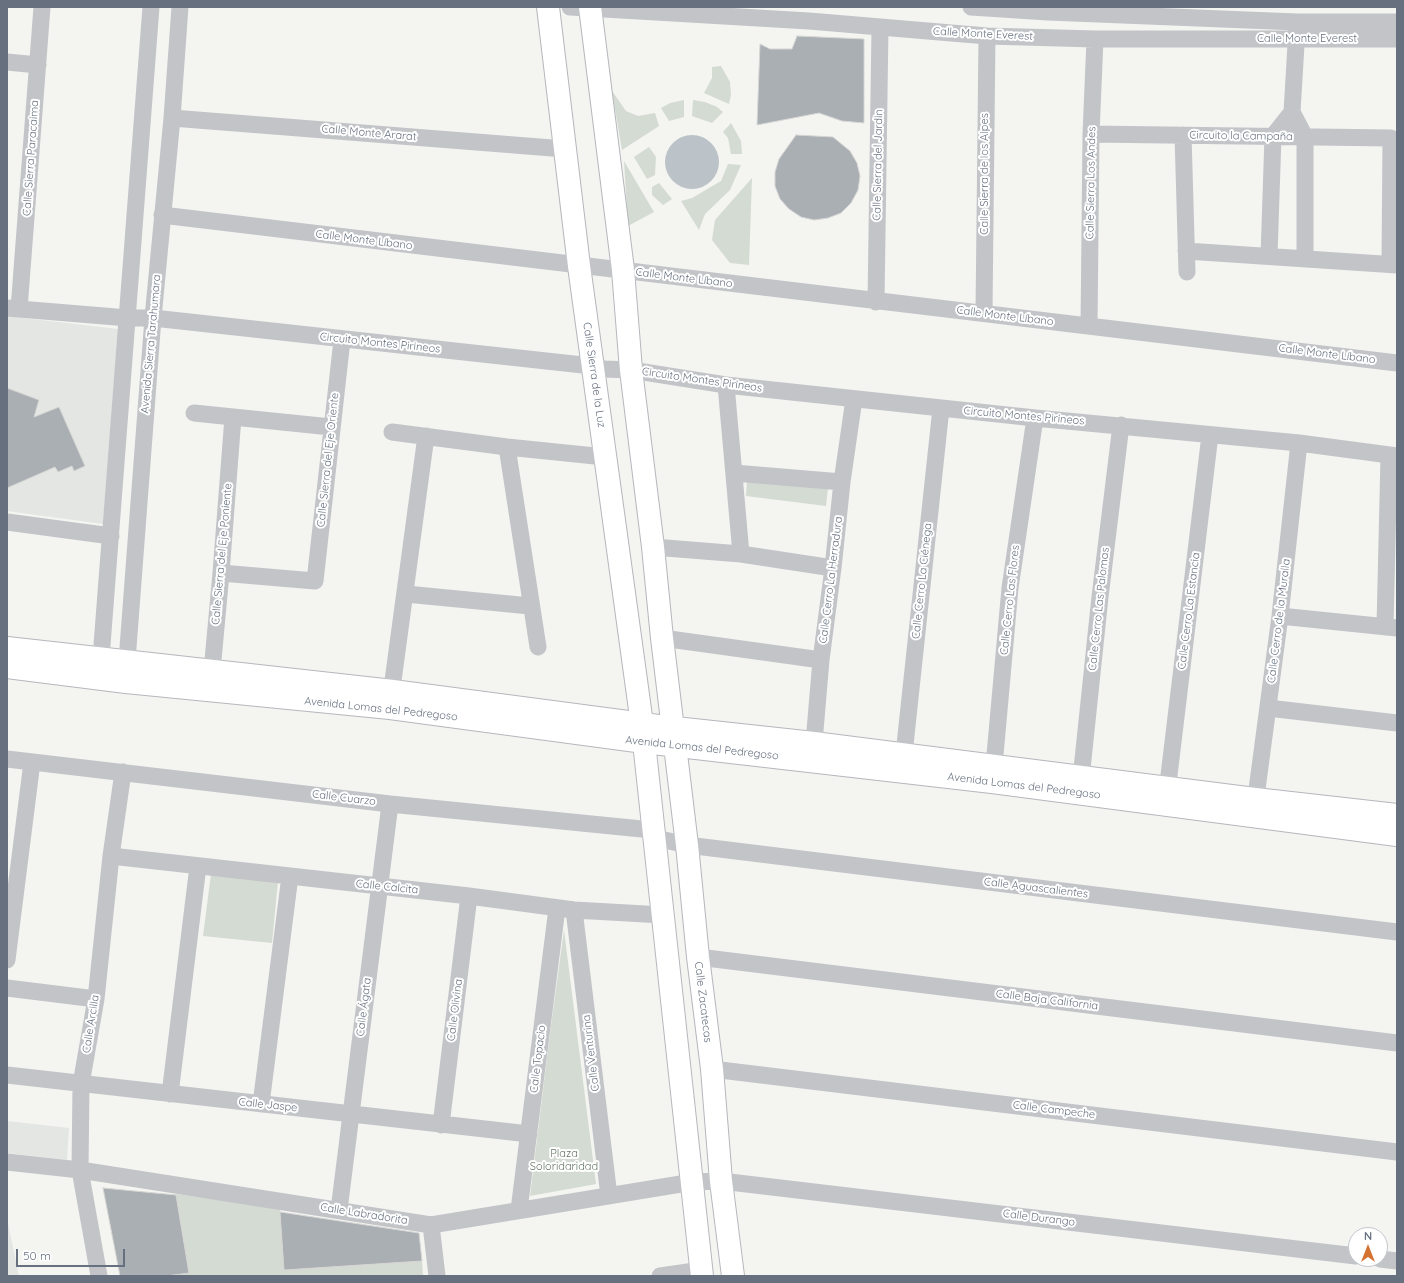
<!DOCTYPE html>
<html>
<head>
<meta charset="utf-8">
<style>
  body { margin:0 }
  #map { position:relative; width:1404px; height:1283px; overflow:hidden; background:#f4f4f1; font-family:Quicksand,sans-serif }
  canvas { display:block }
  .frame { position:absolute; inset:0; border:8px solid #66707f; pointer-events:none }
  .north { position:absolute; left:1348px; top:1227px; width:40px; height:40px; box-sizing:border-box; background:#fff; border:1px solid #c2c6cc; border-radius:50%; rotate:0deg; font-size:11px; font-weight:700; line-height:16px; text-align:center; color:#66707f }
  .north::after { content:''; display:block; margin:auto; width:14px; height:18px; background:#d47231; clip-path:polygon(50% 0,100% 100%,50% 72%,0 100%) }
  .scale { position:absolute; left:16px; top:1249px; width:109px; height:18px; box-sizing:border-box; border:2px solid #66707f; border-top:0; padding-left:5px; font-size:12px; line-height:14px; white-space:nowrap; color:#66707f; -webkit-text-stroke:3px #fff; paint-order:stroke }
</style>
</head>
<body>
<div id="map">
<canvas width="1404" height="1283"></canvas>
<div class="frame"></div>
<div class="north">N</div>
<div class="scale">50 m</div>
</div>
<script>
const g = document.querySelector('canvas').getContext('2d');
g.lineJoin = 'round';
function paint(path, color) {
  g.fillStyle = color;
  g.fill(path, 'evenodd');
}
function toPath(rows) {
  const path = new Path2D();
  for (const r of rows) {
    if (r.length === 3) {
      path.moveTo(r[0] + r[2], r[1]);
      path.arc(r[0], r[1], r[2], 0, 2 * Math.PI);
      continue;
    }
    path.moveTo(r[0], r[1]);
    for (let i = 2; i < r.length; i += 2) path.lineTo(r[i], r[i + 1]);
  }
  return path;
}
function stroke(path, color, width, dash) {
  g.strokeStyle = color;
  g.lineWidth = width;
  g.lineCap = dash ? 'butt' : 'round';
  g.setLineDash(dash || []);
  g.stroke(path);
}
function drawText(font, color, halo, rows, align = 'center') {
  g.font = font + ' Quicksand,sans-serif';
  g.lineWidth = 4;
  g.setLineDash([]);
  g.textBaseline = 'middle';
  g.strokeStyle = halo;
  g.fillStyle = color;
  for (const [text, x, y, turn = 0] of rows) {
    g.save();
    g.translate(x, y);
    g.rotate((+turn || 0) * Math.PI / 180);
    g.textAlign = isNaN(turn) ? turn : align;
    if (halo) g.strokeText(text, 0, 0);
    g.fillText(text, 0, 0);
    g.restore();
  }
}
const built = toPath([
  [7,316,118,329,103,524,7,511],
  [7,1121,69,1128,67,1160,7,1153],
  [7,1219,19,1276,7,1276]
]);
const green = toPath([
  [721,66,730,82,731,95,729,104,704,93,712,78,712,67],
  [612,91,626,111,638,116,655,113,659,126,622,150],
  [684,100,684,117,669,121,661,108,670,103],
  [693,100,705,102,717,107,723,112,712,123,692,116],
  [731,123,741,141,742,154,731,154,728,138,723,132],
  [649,147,656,157,655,175,647,179,634,157],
  [624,161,654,212,628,226],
  [728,164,741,165,730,190,705,214,699,230,681,201,692,198,721,181],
  [752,178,749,265,730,263,712,240,715,220],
  [659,183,672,199,663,205,652,195,652,187],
  [747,480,828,488,826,506,746,496],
  [211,874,278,881,272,943,203,936],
  [564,930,596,1184,530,1196,550,1033],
  [176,1194,280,1208,284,1270,422,1261,423,1276,166,1276,189,1272]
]);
const water = toPath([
  [692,162,27]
]);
const building = toPath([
  [797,36,864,39,864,123,842,121,819,113,757,125,760,44,770,49,792,49,797,36],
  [796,135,833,137,850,151,857,163,860,176,858,190,851,203,841,213,828,218,814,220,801,217,789,209,780,199,775,186,775,172,779,159,796,135],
  [7,388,39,400,34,417,59,407,85,466,74,471,72,466,58,472,55,467,7,488,7,388],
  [103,1188,176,1195,189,1273,166,1276,120,1276,103,1188],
  [280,1212,419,1233,422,1261,284,1270,280,1212]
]);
const street = toPath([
  [570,7,809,21,987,36,1095,39,1397,39],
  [971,7,1048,12,1297,22,1397,22],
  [1297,28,1292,112,1305,137,1305,258],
  [7,62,38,65],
  [172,118,565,149],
  [1091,134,1391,138,1390,264],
  [1183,135,1187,272],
  [162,215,1397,363],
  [1186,251,1397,265],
  [1269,256,1273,136,1292,112],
  [876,302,880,27],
  [7,308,128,318,153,318,592,366,604,369,631,370,726,385,1035,418,1299,443,1397,456],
  [19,309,42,7],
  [984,313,987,36],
  [1089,326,1091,134,1095,39],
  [726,385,741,554],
  [194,413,331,427],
  [392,432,507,447,605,457],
  [507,447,538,647],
  [734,473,842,482],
  [7,522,111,536],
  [653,547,741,554,833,568],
  [221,573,315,581,342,340],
  [406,594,530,606],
  [1280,616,1397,628],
  [1385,627,1389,456],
  [662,638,821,660],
  [100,671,151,7],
  [126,674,153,318,172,118,180,7],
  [211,682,221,573,233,417],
  [390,703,426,436],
  [1268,708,1397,723],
  [813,754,821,660,833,568,842,482,854,399],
  [904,754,941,408],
  [7,759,390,804,652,830,660,839,687,845,1397,932],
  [993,777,1010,588,1035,418],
  [1080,788,1100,597,1121,425],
  [1166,800,1210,435],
  [1254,812,1280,616,1299,443],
  [111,856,469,896,574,910,663,915],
  [574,910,609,1196],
  [698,957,1397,1043],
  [7,960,32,762],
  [7,988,96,999],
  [712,1069,1397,1152],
  [7,1075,529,1134],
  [170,1094,198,866],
  [261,1104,290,876],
  [441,1125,469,896],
  [7,1162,80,1170,431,1225,693,1182,721,1181,1356,1256],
  [339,1210,390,804],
  [519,1210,557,908],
  [431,1225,437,1276],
  [1380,1259,1397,1261],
  [99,1276,80,1170,81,1084,96,999,111,856,123,772],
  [660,1276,702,1270]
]);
const secondary = toPath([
  [548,7,579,266,642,724,702,1276],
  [590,7,623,270,631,370,653,547,662,638,687,845,698,957,712,1069,721,1181,733,1276],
  [7,648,393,691,666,727,814,743,1255,799,1397,815],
  [7,667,126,682,390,708,644,742,992,782,1397,835]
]);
const streetNames = [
  ["Calle Monte Everest",983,34,3],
  ["Calle Monte Everest",1307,39],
  ["Calle Monte Ararat",369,133,5],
  ["Circuito la Campaña",1241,136,1],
  ["Calle Sierra Paracaima",31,158,-86],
  ["Calle Sierra del Jardin",878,165,-89],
  ["Calle Sierra de los Alpes",985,174,-90],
  ["Calle Sierra Los Andes",1091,183,-89],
  ["Calle Monte Líbano",364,240,7],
  ["Calle Monte Líbano",684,278,7],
  ["Calle Monte Líbano",1005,316,7],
  ["Circuito Montes Pirineos",380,343,6],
  ["Avenida Sierra Tarahumara",151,344,-85],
  ["Calle Monte Líbano",1327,354,7],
  ["Calle Sierra de la Luz",594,375,82],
  ["Circuito Montes Pirineos",702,380,8],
  ["Circuito Montes Pirineos",1024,416,5],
  ["Calle Sierra del Eje Oriente",328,460,-84],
  ["Calle Sierra del Eje Poniente",222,554,-85],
  ["Calle Cerro La Herradura",831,580,-83],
  ["Calle Cerro La Ciénega",922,581,-84],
  ["Calle Cerro Las Flores",1010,600,-84],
  ["Calle Cerro Las Palomas",1099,609,-84],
  ["Calle Cerro La Estancia",1189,611,-83],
  ["Calle Cerro de la Muralla",1279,621,-83],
  ["Avenida Lomas del Pedregoso",381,709,6],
  ["Avenida Lomas del Pedregoso",702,748,6],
  ["Avenida Lomas del Pedregoso",1024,786,7],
  ["Calle Cuarzo",344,798,7],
  ["Calle Calcita",387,887,6],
  ["Calle Aguascalientes",1036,888,7],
  ["Calle Baja California",1047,1000,7],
  ["Calle Zacatecas",703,1002,83],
  ["Calle Ágata",364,1007,-83],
  ["Calle Olivina",455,1010,-83],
  ["Calle Arcilla",91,1024,-81],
  ["Calle Venturina",591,1053,-97],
  ["Calle Topacio",538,1059,-83],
  ["Calle Jaspe",268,1105,6],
  ["Calle Campeche",1054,1110,7],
  ["Calle Labradorita",364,1214,9],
  ["Calle Durango",1039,1218,7]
];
const parkNames = [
  ["Plaza",564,1154],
  ["Soloridaridad",564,1167]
];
paint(built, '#e4e6e4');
paint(green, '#d4dbd2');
paint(water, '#bbc3c8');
paint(building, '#aaafb4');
stroke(building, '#d5d5d3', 1);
stroke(secondary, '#b4b7bc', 24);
stroke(street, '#c2c4c8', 17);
stroke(secondary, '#fff', 22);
drawText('11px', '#66707f', '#fff', streetNames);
drawText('11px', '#647764', '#fff', parkNames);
</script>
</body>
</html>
